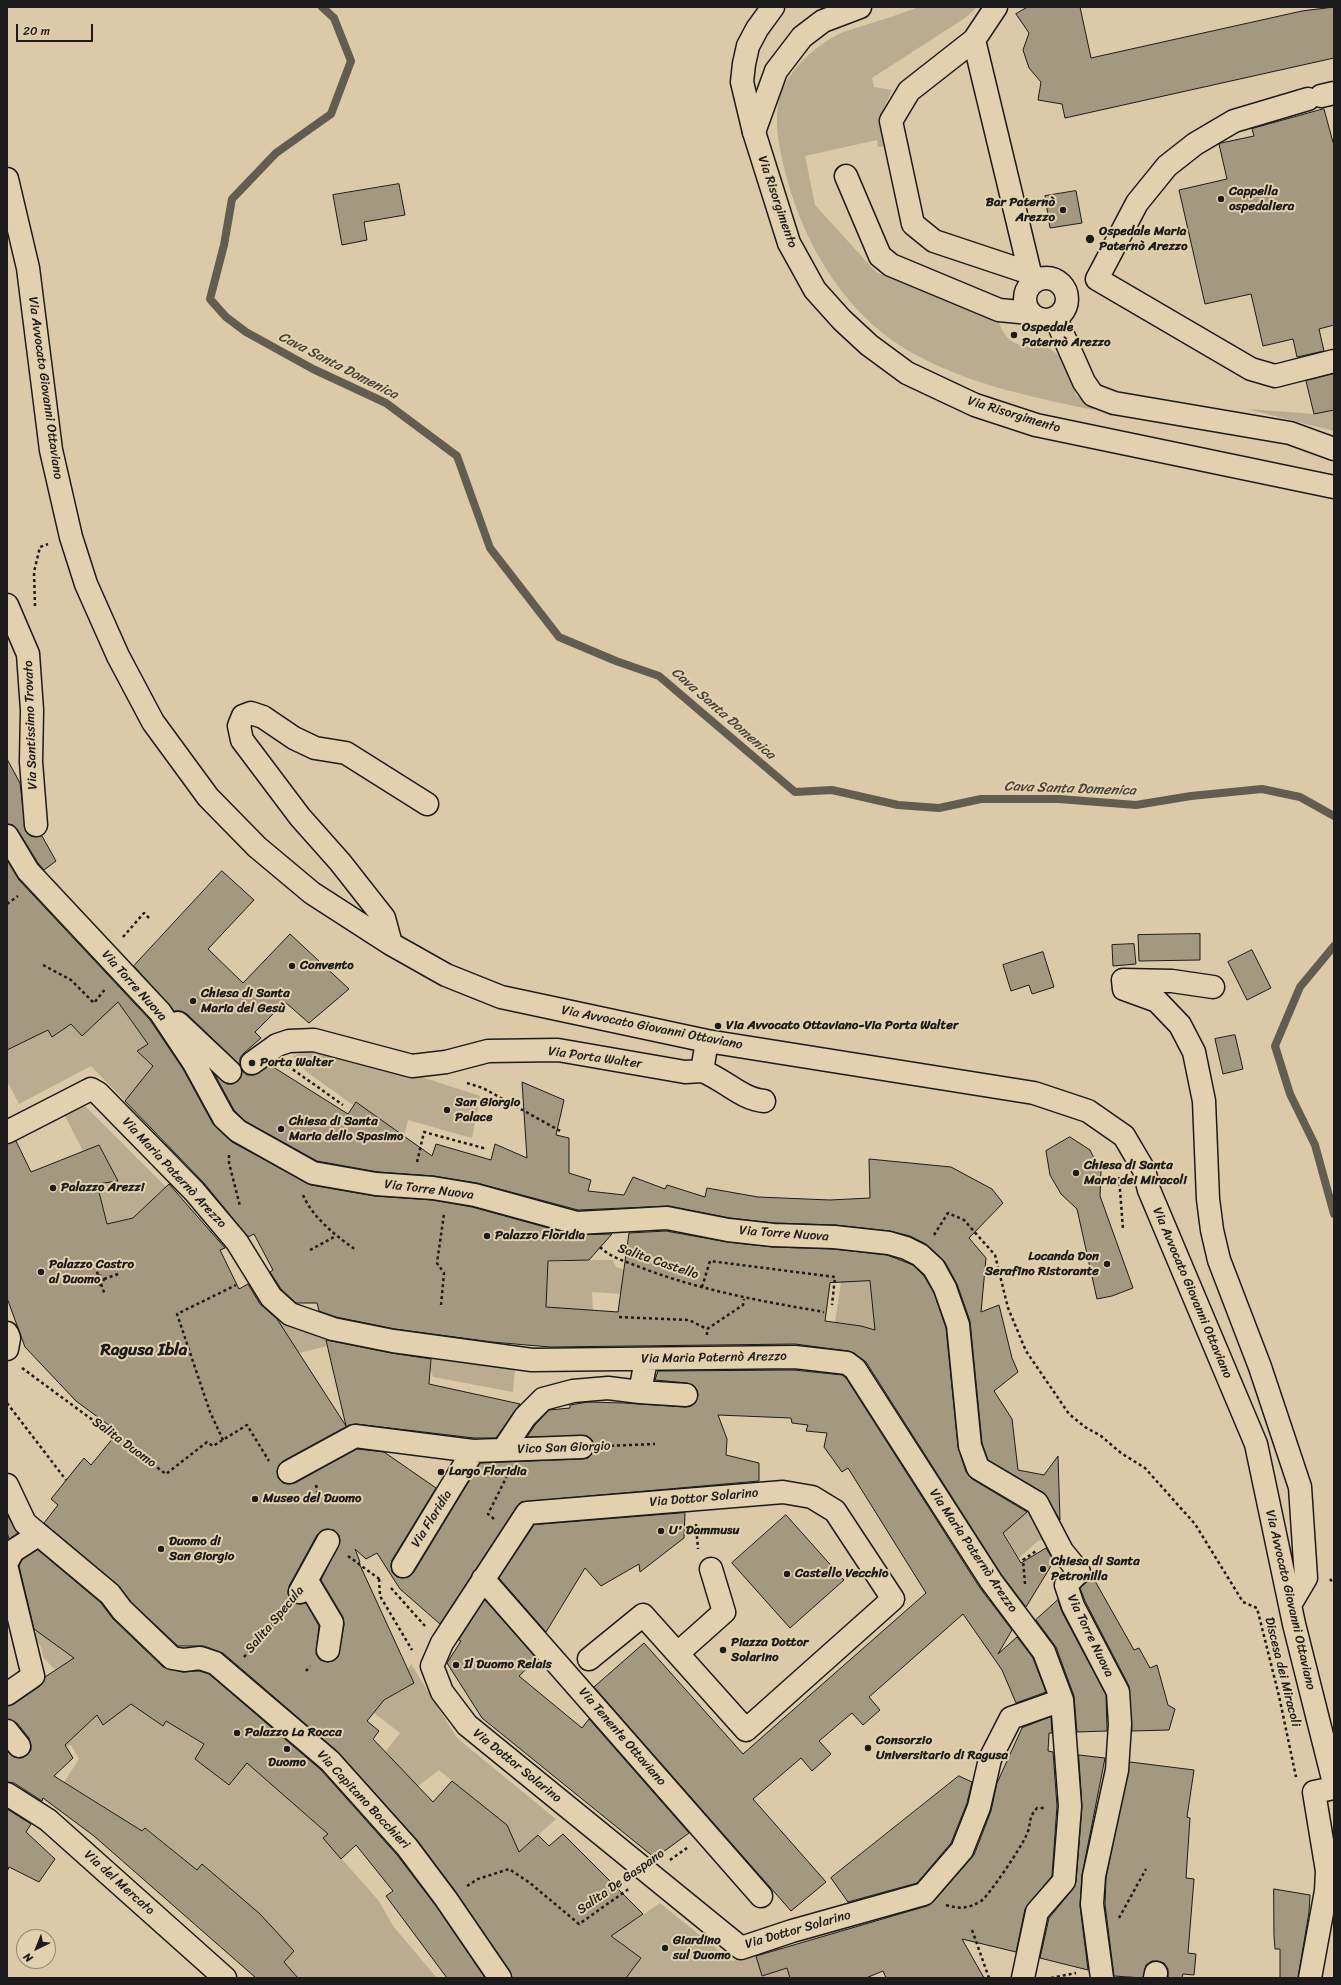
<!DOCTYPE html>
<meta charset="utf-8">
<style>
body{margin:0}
#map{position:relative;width:1341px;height:1985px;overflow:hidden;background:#dbc9a8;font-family:Sriracha,sans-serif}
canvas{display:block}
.frame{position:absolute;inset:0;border:8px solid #1c1c1c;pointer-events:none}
.north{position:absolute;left:16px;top:1929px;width:40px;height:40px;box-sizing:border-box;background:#e3d0ae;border:1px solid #938874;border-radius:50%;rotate:223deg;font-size:11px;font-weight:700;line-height:16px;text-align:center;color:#1c1c1c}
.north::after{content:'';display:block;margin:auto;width:14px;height:18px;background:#1c1c1c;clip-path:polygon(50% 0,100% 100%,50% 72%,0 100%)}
.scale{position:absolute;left:16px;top:24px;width:77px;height:18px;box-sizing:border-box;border:2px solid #1c1c1c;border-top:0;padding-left:5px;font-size:12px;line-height:14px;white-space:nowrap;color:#1c1c1c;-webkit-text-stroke:3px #e3d0ae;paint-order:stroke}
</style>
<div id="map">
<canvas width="1341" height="1985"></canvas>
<div class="frame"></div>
<div class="north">N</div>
<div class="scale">20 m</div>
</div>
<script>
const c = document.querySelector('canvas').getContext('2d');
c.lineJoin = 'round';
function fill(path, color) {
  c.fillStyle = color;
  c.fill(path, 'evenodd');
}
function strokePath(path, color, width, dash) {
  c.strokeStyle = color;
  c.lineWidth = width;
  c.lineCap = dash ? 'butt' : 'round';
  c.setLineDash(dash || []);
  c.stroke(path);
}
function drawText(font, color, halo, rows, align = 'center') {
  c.font = font + ' Sriracha,sans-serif';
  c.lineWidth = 4;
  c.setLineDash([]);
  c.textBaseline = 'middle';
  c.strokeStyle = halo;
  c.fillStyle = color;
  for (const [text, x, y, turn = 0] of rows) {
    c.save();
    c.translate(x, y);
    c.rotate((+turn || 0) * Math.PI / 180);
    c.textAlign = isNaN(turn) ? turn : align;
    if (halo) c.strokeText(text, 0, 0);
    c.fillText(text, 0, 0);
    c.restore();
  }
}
const green = new Path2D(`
 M919,7H977L965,18L872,78L874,87L892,90L881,115L885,146L878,147L877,140L805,156L815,205L876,272L998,321C1007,341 1012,345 1034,347L1039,343C1066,356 1070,368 1076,396L1087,400L1094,410C1032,397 975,386 918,356C842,316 798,236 781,154C776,129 773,99 789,77C801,60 819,44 837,35C844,31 854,29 862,26C881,20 901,14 919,7Z
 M1247,409L1314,414L1334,410V431Z
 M106,994L121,1006L148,1044L137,1051L153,1066L125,1101L91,1066L19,1104L7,1081V1050L31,1038L39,1015L52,1036L71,1024L82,1036L102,1017Z
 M311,1049L366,1059L480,1096L472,1138L408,1120L404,1136L356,1102L353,1105L307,1072L293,1056Z
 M85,1106L166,1187L133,1218L107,1224L97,1184L118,1181L99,1145L83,1151L65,1116Z
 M589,1260H613L616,1267L629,1271L621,1294L592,1292L593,1311L545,1319L536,1263Z
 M870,1281L871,1292L882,1293L893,1336L861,1326L835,1322L841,1282Z
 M265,1310L324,1332L327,1346L299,1353Z
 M431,1359L515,1368L513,1392L433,1377L430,1367Z
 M1032,1507L1050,1538L1038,1541L1019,1558L1003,1531Z
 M45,1628L83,1664L68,1677L53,1668L43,1657L41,1647L32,1634Z
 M411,1664L457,1738L556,1819L515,1856C511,1845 512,1835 507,1825L476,1846L489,1811L439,1770L417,1787L385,1752L400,1733L374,1713L356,1694L388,1698L414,1683L408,1669Z
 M128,1702L163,1726L166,1721L204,1744L247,1763L328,1834L323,1838L379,1901L393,1926L437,1978H298L284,1962L230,1890L202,1864L197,1870L146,1828L139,1834L112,1812L64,1782L79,1759L71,1745L66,1747L51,1723L62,1713L80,1731L97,1715Z
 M660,1903L732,1961L756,1955L762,1976L781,1970L774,1949L781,1948L790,1978H626L641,1958L613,1937L600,1922L622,1906L634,1921Z`);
const stream = new Path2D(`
 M322,7L334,18L351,61L331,114L276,153L232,199L224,245L210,299L226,317L246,332L313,369L386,403L457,456L490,548L559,637L616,661L659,676L795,792L832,790L898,805L939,808L981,799H1059L1136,805L1191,796L1262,789L1300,797L1334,816
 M1334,946L1300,987L1275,1046L1290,1094L1315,1145L1334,1214`);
const building = new Path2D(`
 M1028,7H1080L1091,58L1302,11L1334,7V58L1065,118L1062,104L1038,100L1041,82L1029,68L1023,50L1029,33L1016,14Z
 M1324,109L1334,146V325L1319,329L1324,351L1297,357L1293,339L1263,346L1251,294L1205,304L1179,190L1227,179L1219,144L1221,143L1254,136L1252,129Z
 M399,184L405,215L364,222L367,240L342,245L333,195Z
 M1076,191L1082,223L1050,228L1045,196Z
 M1334,374V410L1314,414L1306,381Z
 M7,759L20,783L26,832L31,836H42L56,861L44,870L38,863L17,829L13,825L7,824Z
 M7,860L19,880L150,1020L183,1069L213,1124L232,1142L311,1185L374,1196L432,1200L472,1207L574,1235L612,1234L589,1260L548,1261L546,1307L618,1312L629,1233L666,1231L727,1242L773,1247L833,1249L887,1255L913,1265L924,1276L934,1293L946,1328L958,1447L966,1472L972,1479L1027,1512L1003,1533L1021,1563L1046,1548L1054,1561L1026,1607L1001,1574L866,1362L854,1353L848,1351L795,1344L550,1347L492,1342L395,1329L336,1317L319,1311L317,1303H296L281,1289L270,1272L273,1270L254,1234L248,1237L204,1183L125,1101L153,1066L137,1051L148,1044L118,1002L82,1036L71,1024L52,1037L48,1030L7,1050ZM870,1281L875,1330L861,1326L825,1321L830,1283Z
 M222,871L254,900L208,949L243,983L290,934L349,989L309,1023L285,1002L255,1032L261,1038L244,1053L240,1058V1065L187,1014L181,1011H174L134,966Z
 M1200,934V960L1139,961L1138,935Z
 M1134,944L1136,964L1113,966L1112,945Z
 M1252,950L1271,988L1247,1000L1228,962Z
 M1043,952L1054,987L1032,994L1029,985L1011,991L1003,965Z
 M1235,1035L1243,1069L1223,1074L1215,1039Z
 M270,1065L348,1114L356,1102L432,1156L436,1144L491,1160L495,1144L527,1158L522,1082L564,1100L556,1135L569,1138V1173L591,1180L588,1191L624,1195L633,1177L665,1189L667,1185L705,1197L707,1188L758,1197L830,1200L870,1198L869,1159L951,1167L992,1189L1003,1203L969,1238L986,1258L981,1312L999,1305L1012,1358L1018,1372L994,1391L1012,1419L1018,1470L1044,1475L1058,1456L1060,1520L1044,1493L988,1460L982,1443L970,1321L957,1284L945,1262L926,1244L910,1236L890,1231L835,1225L774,1223L730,1218L669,1206L578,1210L477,1183L434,1176L378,1172L317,1161L245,1121L234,1110L215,1075L227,1084H233L239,1080L242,1071L247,1075H254Z
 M1070,1137L1090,1150L1101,1172L1100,1196L1133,1288L1112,1296L1097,1299L1077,1209L1061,1194L1050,1175L1046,1151Z
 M16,1141L31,1172L99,1145L118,1181L97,1184L107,1224L133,1218L169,1184L225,1248L220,1250L239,1289L248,1284L260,1304L277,1319L346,1426L326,1340L391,1353L431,1359L429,1384L520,1404L496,1438H474L356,1424L349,1425L283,1461L279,1465L277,1471L278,1478L283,1483L289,1484L295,1483L357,1449L384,1452L436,1488L392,1560L391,1565L392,1572L397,1577L402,1578L409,1577L414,1572L480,1463L582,1459L588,1458L593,1453L594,1446L592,1440L587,1436L527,1437L535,1425L549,1410L570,1408V1405L588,1402L624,1403L685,1407L691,1406L696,1402L698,1395L697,1390L693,1385L687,1383L655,1380L658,1371L794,1370L842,1375L846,1378L980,1588L1012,1630L998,1654L1017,1637L1033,1658L1046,1692L1016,1703L1002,1670L963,1614L869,1697L880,1710L863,1725L852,1713L819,1741L831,1754L812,1771L801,1758L753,1799L826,1882L791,1911L594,1687L644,1643L743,1754L926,1593L848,1468L842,1472L824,1447L827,1433L806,1431L808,1425L792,1423L791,1418L718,1415L727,1439L726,1455L759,1463V1481L521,1502L517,1506L440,1624L400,1589L377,1553L366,1559L355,1549L360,1562L359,1563L414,1683L384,1700L367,1721L379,1731L373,1739L433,1802L452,1781L507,1825L519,1852L538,1835L549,1846L563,1834L643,1914L611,1936L641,1958L626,1978H512L510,1971L456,1892L417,1840L338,1752L223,1653L204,1646H178L131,1602L118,1585L44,1523L58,1505L51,1499L84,1458L91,1465L118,1432L76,1401L25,1347L7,1298V1144ZM327,1529L334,1530L339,1535L340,1541L321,1580L343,1617L344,1625L338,1657L333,1661L327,1662L320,1660L316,1654L319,1626L306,1603L300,1604L294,1603L289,1598L288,1592L289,1586L317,1535L321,1531Z
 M685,1513L684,1538L640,1572L639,1564L601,1586L585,1568L546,1632L499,1578L534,1525Z
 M786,1515L844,1580L790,1628L732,1563Z
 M8,1516L18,1533L9,1539L7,1532Z
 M38,1550L101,1603L113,1619L163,1667L182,1672L199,1671L209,1674L321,1770L397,1855L436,1906L485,1978H447L386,1896L393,1891L356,1845L341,1859L323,1838L328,1834L247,1763L229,1785L195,1759L204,1744L166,1721L163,1726L131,1704L103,1725L97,1715L65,1745L73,1758L54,1776L142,1831L145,1828L197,1870L202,1864L260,1914L294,1951L284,1962L298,1978H256L94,1836L43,1798L42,1801L14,1783L7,1782V1751L14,1757L21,1758L27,1755L31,1750V1745L29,1738L17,1723L7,1719V1706L14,1704L40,1686L45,1677L74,1658L34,1629L19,1566L22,1560Z
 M1091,1574L1134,1650L1139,1648L1150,1668L1157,1665L1168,1705L1175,1709L1169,1730L1132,1731L1129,1686L1085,1601L1080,1588L1088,1581Z
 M485,1600L537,1659L519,1676L582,1728L589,1719L689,1833L655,1858L482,1718L447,1663L461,1641L459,1640Z
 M1058,1600L1062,1612L1106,1695L1107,1731L1077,1732L1074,1696L1056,1647L1036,1620Z
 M1051,1717L1052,1733H1049L1048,1751L1053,1752L1057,1806L1052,1876L1025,1909L1016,1952L962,1939L984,1978H886L883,1971L866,1978H790L787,1968L762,1976L756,1956L927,1906L933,1902L974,1855L991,1811L997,1783L1022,1728Z
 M1079,1755L1105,1758L1082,1875L1080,1906L1088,1970L1040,1958L1049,1918L1073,1889L1076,1882L1082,1807Z
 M1130,1762L1194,1770L1187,1817L1190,1818L1186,1878L1194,1879L1188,1953L1196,1954L1194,1975L1183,1974L1182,1978H1168V1969L1164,1963L1158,1961H1152L1146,1965L1143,1978L1114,1976L1105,1904L1106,1878Z
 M959,1776L972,1782L967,1803L951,1843L917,1883L848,1902L831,1878Z
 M7,1809L31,1824L26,1832L55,1859L39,1882L9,1867L7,1872Z
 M1274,1889L1310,1895L1309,1912L1298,1978H1280V1949H1275L1274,1936Z`);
const path = new Path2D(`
 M35,606L34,572L40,547L48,544
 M7,904L18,896
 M123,937L144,913L149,918
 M43,965L71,980L94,1003L106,988
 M288,1066L343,1105
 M467,1083L483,1088L562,1132
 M229,1155V1163L240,1206
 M417,1162L424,1132L487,1149
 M1119,1177L1123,1229
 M303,1195C313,1218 336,1236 356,1250
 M934,1235L948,1213L964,1220L995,1255L1008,1308L1026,1351L1069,1414L1085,1427L1101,1436L1121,1453L1145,1468L1195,1524L1243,1602L1257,1608L1279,1696L1296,1777
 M600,1247C610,1257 624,1261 637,1266C698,1290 760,1301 824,1312
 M310,1250L336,1236
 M95,1266L98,1275
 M94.5 1280a4.5 4.5 0 1 1 9 0a4.5 4.5 0 1 1-9 0Z
 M104,1279L121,1273
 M101,1284L105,1295
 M702,1287L710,1261L835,1277L832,1305
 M441,1305L444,1273L437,1263L444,1214
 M619,1317L689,1320L707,1329
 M707,1335V1329L743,1305L744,1299
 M22,1368L166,1474L207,1442L213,1446L247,1425L269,1461
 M7,1403L66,1480
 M223,1440L210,1412L177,1314L236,1285
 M605,1446L655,1444
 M316,1485L319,1503
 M494,1519L488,1514L508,1474
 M696,1524L698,1549
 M348,1556L382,1581
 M379,1579L380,1596L412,1650
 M1330,1579L1334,1584
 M1025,1584L1023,1560L1036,1551
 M391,1588L425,1626
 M244,1657L284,1611
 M306,1671L310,1666
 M670,1860L687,1848
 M467,1886L478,1879L509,1869L530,1883L579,1924L630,1888
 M946,1905C959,1909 968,1909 981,1901C988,1897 1022,1846 1026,1836C1032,1824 1027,1819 1037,1808H1046
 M1119,1918L1146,1869
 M972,1930L989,1978
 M1051,1978L1076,1973`);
const minor = new Path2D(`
 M996,7L974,40L1030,273L1036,280
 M974,40L909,91L891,121L913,224L934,241L1030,273
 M1321,96L1334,93
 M1308,99L1234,121L1195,144L1167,166L1137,203L1097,279L1251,369L1275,376L1334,361
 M754,132L776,71L802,37L823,21L860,7
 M846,176L880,256L891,265L999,310L1030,313
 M7,179L28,268L51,450L71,537L86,584L118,656L153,722L208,797L257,847L312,893L391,944L446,975L501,997L707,1041L1034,1093L1088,1111L1124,1136L1144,1170L1149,1190L1256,1444L1294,1624L1334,1783
 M1025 299a21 21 0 1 1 42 0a21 21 0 1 1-42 0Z
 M1056,319L1084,382L1093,395L1114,403L1290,433L1334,449
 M7,605L28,654L32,710L31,762L36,825
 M7,836L28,871L160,1012L194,1063L224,1118L238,1131L313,1173L376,1184L433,1188L475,1195L577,1223L667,1218L728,1230L773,1235L834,1237L889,1243L906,1248L920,1255L934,1268L945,1288L958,1325L970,1446L978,1468L1037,1503L1062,1551L1079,1572L1066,1585L1073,1606L1118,1692L1120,1724L1117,1770L1094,1876L1092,1904L1102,1978
 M391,944L384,918L340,862L300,817L242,740L239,726L243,716L251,713L263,717L294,738L315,748L346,753L427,804
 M1213,987L1172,981L1123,980L1124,989L1157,1001L1180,1025L1194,1052L1204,1101L1208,1199L1212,1230L1219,1260L1260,1367L1300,1487L1306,1578L1290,1605
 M178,1023L230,1072
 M252,1063L277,1045L289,1041L314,1040L412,1066L446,1062L488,1051L558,1050L685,1072L702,1071L707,1041
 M702,1071C724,1079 741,1099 764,1101
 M7,1132L85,1092L91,1089L98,1093L194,1191L237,1242L271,1297L290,1314L333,1329L393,1341L532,1360L795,1357L847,1363L855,1369L991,1581L1044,1652L1062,1700L1070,1806L1064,1881L1037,1912L1023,1978
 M7,1333L9,1338L7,1349
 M640,1392L686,1395
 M503,1450L525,1417L543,1399L573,1391L608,1388L640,1392L646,1360
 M289,1472L355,1436L473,1451L582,1447
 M7,1485L25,1523L110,1594L122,1610L172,1658L184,1660L200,1658L215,1663L330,1761L407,1847L446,1899L500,1978
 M7,1562L13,1551L38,1535
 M403,1566L473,1451
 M7,1569L33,1676L7,1694
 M483,1579L761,1896
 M307,1581L332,1623L328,1650
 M300,1592L328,1541
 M678,1653L724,1612L711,1569
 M589,1659L643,1615L746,1730L893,1599L835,1511L812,1497L783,1492L527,1513L442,1643L432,1666L442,1692L467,1725L741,1948L792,1931L924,1894L962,1850L979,1807L990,1759L1011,1718L1062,1700
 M7,1731L19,1746
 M7,1794L48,1820L225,1978
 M1155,1978L1156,1973
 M1310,1978L1326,1891L1327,1871L1314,1792L1334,1788`);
const major = new Path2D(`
 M773,7L757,29L748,46L744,64L742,82L754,132L789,243L815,290L842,320L869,345L907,373L975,405L1036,425L1334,487`);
const markers = [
 [1221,199,4,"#1c1c1c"],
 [1063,210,4,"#1c1c1c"],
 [1090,239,5,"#1c1c1c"],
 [1014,335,4,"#1c1c1c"],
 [292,966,4,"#1c1c1c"],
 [193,1001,4,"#1c1c1c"],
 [718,1026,4,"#1c1c1c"],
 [252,1063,4,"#1c1c1c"],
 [447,1110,4,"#1c1c1c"],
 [281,1129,4,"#1c1c1c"],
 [1076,1173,4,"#1c1c1c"],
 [53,1188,4,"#1c1c1c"],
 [487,1236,4,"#1c1c1c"],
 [1107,1264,4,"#1c1c1c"],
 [41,1272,4,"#1c1c1c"],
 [441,1472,4,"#1c1c1c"],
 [255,1499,4,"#1c1c1c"],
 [661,1531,4,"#1c1c1c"],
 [161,1549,4,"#1c1c1c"],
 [1043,1569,4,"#1c1c1c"],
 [787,1574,4,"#1c1c1c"],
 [723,1650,4,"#1c1c1c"],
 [456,1665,4,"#1c1c1c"],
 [237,1733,4,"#1c1c1c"],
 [868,1748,4,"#1c1c1c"],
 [287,1749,4,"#1c1c1c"],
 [665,1948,4,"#1c1c1c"]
];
const poiNames = [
 ["Cappella",1229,192],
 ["ospedaliera",1229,207],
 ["Bar Paternò",1055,203,"right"],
 ["Arezzo",1055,218,"right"],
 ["Ospedale Maria",1099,232],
 ["Paternò Arezzo",1099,247],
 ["Ospedale",1022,328],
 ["Paternò Arezzo",1022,343],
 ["Convento",300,966],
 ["Chiesa di Santa",201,994],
 ["Maria del Gesù",201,1009],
 ["Via Avvocato Ottaviano-Via Porta Walter",726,1026],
 ["Porta Walter",260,1063],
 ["San Giorgio",455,1103],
 ["Palace",455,1118],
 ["Chiesa di Santa",289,1122],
 ["Maria dello Spasimo",289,1137],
 ["Chiesa di Santa",1084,1166],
 ["Maria dei Miracoli",1084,1181],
 ["Palazzo Arezzi",61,1188],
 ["Palazzo Floridia",495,1236],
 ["Locanda Don",1099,1257,"right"],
 ["Serafino Ristorante",1099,1272,"right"],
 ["Palazzo Castro",49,1265],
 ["al Duomo",49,1280],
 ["Largo Floridia",449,1472],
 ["Museo del Duomo",263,1499],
 ["U' Dammusu",669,1531],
 ["Duomo di",169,1542],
 ["San Giorgio",169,1557],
 ["Chiesa di Santa",1051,1562],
 ["Petronilla",1051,1577],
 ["Castello Vecchio",795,1574],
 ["Piazza Dottor",731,1643],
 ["Solarino",731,1658],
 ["Il Duomo Relais",464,1665],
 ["Palazzo La Rocca",245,1733],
 ["Consorzio",876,1741],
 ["Universitario di Ragusa",876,1756],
 ["Duomo",287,1763,"center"],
 ["Giardino",673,1941],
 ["sul Duomo",673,1956]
];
const streetNames = [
 ["Via Risorgimento",777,202,71],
 ["Via Avvocato Giovanni Ottaviano",45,388,82],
 ["Via Risorgimento",1014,415,17],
 ["Via Santissimo Trovato",31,725,-92],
 ["Via Torre Nuova",134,986,48],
 ["Via Avvocato Giovanni Ottaviano",652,1028,11],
 ["Via Porta Walter",595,1058,8],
 ["Via Maria Paternò Arezzo",174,1173,47],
 ["Via Torre Nuova",429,1190,7],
 ["Via Torre Nuova",784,1234,4],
 ["Salita Castello",658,1262,19],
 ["Via Avvocato Giovanni Ottaviano",1192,1293,67],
 ["Via Maria Paternò Arezzo",714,1358,-1],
 ["Salita Duomo",124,1443,36],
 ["Vico San Giorgio",564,1448,-2],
 ["Via Dottor Solarino",704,1498,-5],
 ["Via Floridia",432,1519,-58],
 ["Via Maria Paternò Arezzo",973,1551,56],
 ["Via Avvocato Giovanni Ottaviano",1290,1600,77],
 ["Salita Specula",275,1620,-50],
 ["Via Torre Nuova",1090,1636,64],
 ["Discesa dei Miracoli",1282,1672,76],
 ["Via Tenente Ottaviano",622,1737,49],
 ["Via Dottor Solarino",517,1766,39],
 ["Via Capitano Bocchieri",363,1800,47],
 ["Salita De Gaspano",621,1882,-35],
 ["Via del Mercato",119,1883,42],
 ["Via Dottor Solarino",798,1930,-16]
];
const waterNames = [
 ["Cava Santa Domenica",338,366,27],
 ["Cava Santa Domenica",723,714,41],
 ["Cava Santa Domenica",1070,789,2]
];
const districtNames = [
 ["Ragusa Ibla",144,1351]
];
fill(green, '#bbac91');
strokePath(stream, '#635c50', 8);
fill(building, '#a59881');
strokePath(building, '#1c1c1c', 1);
strokePath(minor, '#1c1c1c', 25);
strokePath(major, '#1c1c1c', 25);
strokePath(path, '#1c1c1c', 2.5, [3, 3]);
strokePath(minor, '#e3d0ae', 22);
strokePath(major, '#e3d0ae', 22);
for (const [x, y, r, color] of markers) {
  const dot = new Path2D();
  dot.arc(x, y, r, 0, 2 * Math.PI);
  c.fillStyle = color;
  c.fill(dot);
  strokePath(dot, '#e3d0ae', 1.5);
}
drawText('bold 13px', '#1c1c1c', '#e3d0ae', poiNames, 'left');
drawText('13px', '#1c1c1c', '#e3d0ae', streetNames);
drawText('italic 14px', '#45413a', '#e3d0ae', waterNames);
drawText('bold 17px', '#1c1c1c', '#e3d0ae', districtNames);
</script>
